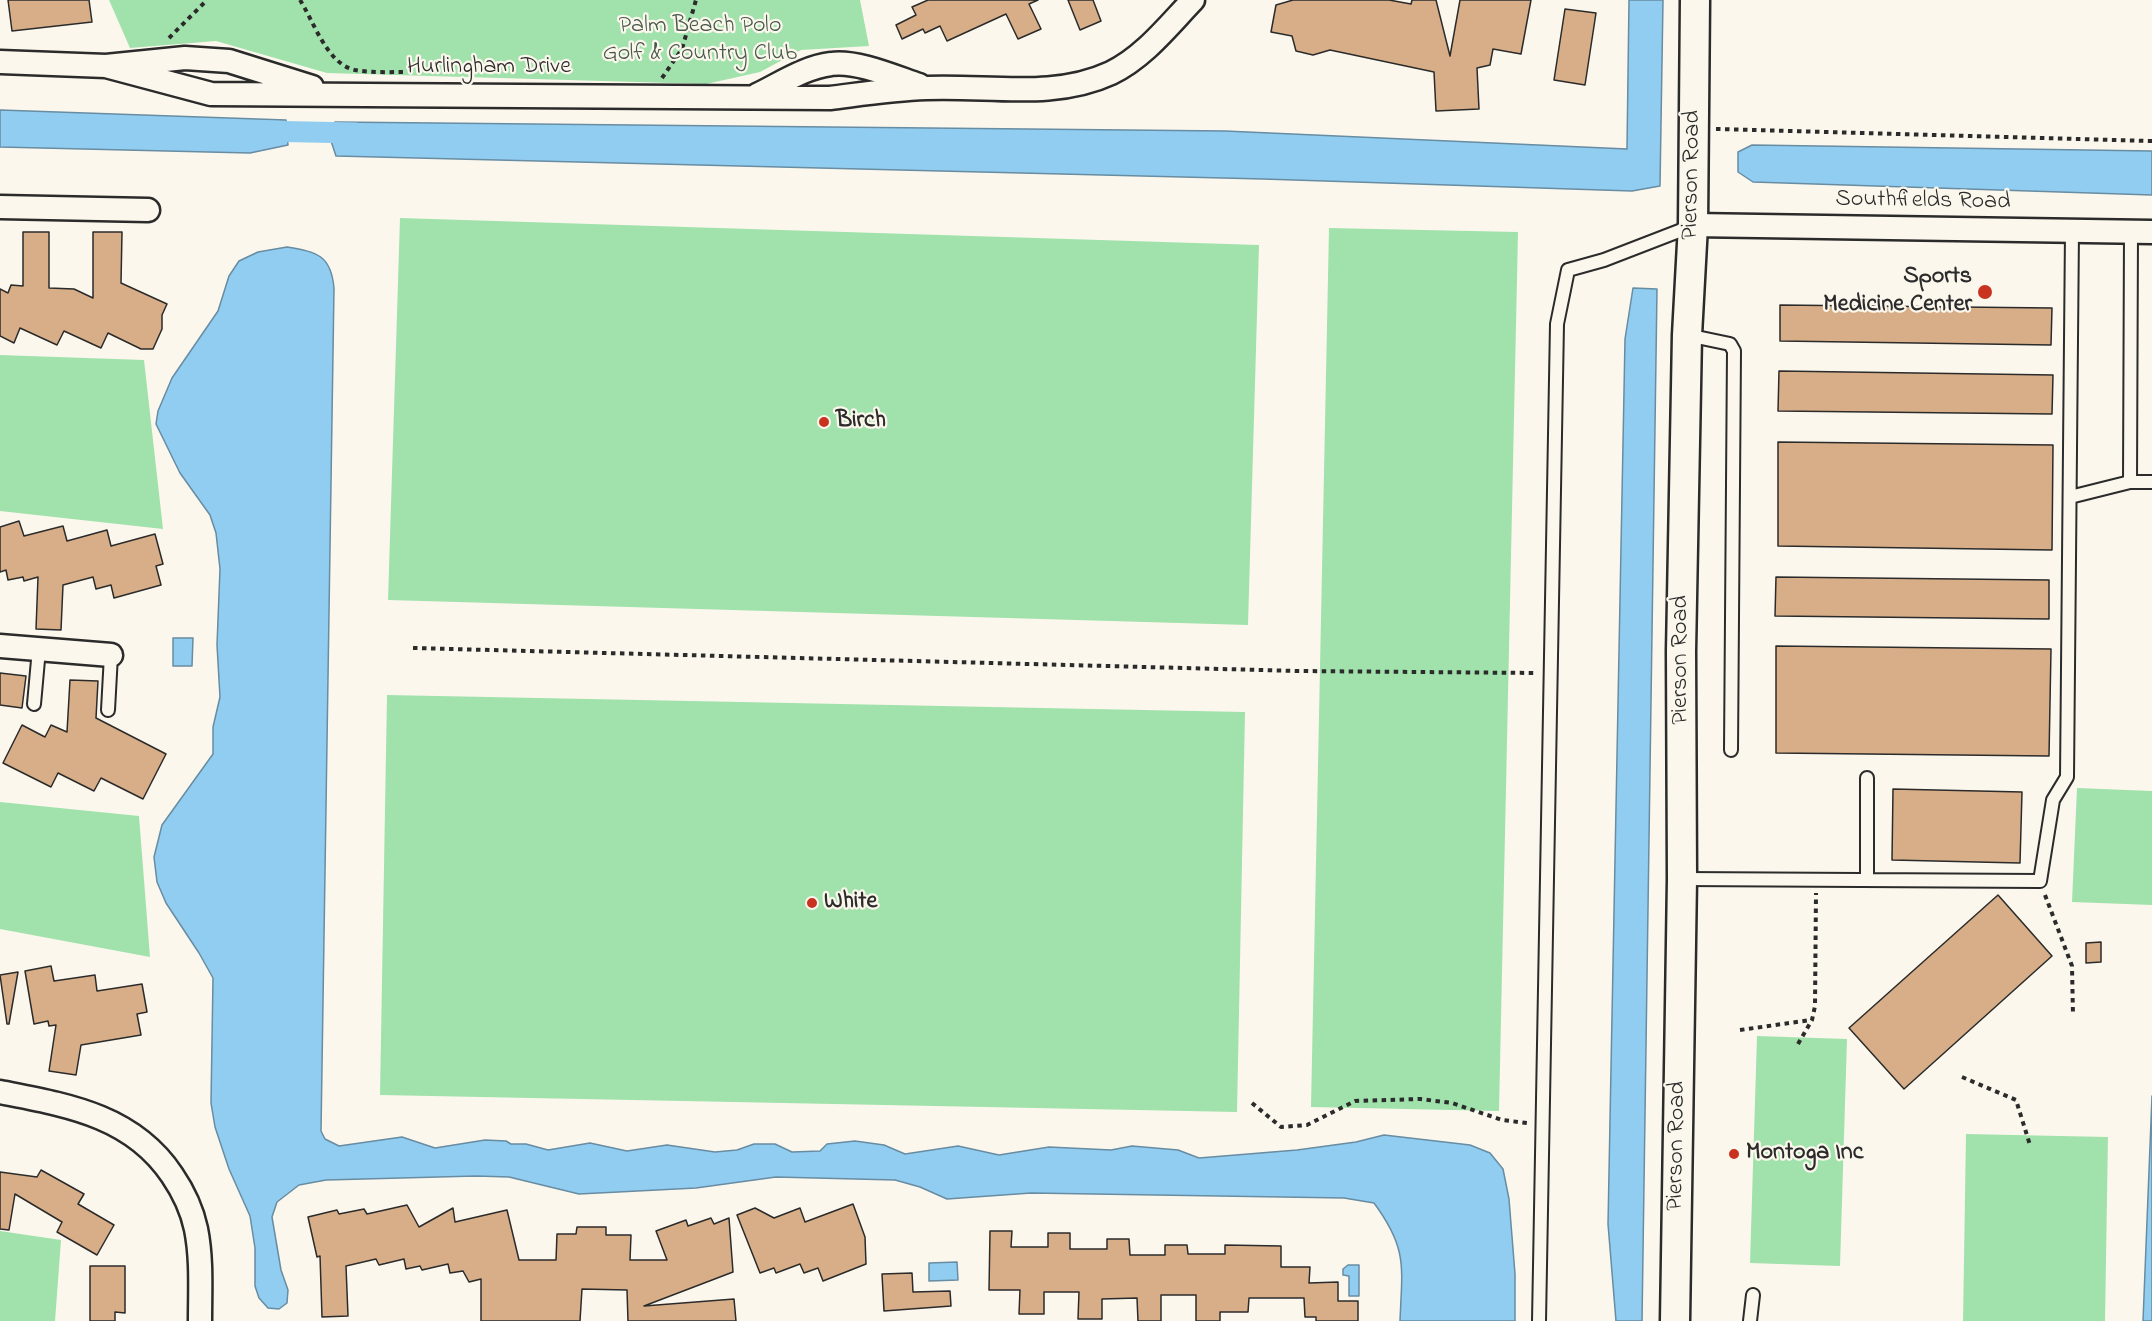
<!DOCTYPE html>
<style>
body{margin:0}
canvas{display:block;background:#fbf7ec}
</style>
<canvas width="2152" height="1321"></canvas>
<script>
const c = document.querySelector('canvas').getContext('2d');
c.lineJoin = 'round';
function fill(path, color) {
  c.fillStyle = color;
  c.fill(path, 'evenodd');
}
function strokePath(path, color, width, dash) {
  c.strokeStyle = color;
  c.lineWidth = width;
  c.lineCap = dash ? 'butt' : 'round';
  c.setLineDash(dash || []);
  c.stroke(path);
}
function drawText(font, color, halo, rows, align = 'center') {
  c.font = font + ' "Indie Flower",sans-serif';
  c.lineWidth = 4.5;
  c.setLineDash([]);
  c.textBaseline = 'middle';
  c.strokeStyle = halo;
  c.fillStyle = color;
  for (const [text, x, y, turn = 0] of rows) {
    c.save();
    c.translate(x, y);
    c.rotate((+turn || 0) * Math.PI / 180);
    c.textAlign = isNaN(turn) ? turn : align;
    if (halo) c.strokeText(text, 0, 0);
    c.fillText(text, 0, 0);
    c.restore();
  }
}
const green = new Path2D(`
 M109,0H860L869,46L801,50L760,72L706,84L327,73L216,41L130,48Z
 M400,218L1259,245L1248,625L388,600Z
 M1329,228L1518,232L1499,1111L1311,1107Z
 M0,355L144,360L163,529L0,511Z
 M387,695L1245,712L1237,1112L380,1095Z
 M2077,788L2152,791V905L2072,902Z
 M0,802L139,816L150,957L0,929Z
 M1757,1036L1847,1039L1840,1266L1750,1263Z
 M1966,1134L2108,1137L2105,1321H1963Z
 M0,1231L61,1240L55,1321H0Z`);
const water = new Path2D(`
 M1629,0H1663L1660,186L1632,191L1263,179L336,156L328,132L335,122L1225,131L1627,149Z
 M0,110L286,120L288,145L250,153L0,147Z
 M1752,145L2152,151V195L1753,182L1738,172V152Z
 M287,247C317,252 331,255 334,288L321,1131L325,1139L339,1146L402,1137L435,1148L485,1140L506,1141L511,1144H526L548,1150L590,1143L627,1151L667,1145L715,1152L737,1150L754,1144H775L792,1152L820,1151L827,1144L855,1141L884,1145L905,1154L958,1146L999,1155L1049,1147L1111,1150L1132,1146L1178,1150L1199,1158L1297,1150L1356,1142L1384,1135L1470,1145L1490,1153L1503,1169L1509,1199L1515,1274V1321H1400C1402,1267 1408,1249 1374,1203L1344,1198L1031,1193L947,1199L920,1187L895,1180L776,1177L696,1188L579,1194L509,1177L476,1176L326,1180L299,1185L277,1202L272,1217L281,1270L288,1290L287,1303L279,1309L268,1308L259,1298L255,1286V1248L250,1216L229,1169L215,1127L211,1103L213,978L199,953L166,903L157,882L154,857L162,825L213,754V727L220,697L217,645L220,569L216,533L210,515L180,473L156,424L158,411L172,378L218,311L229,276L239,261L258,252Z
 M1633,288L1657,289L1642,1321H1616L1608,1224L1625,339Z
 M173,638H193L192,666H173Z
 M2152,1096V1321H2143Z
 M957,1262L958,1280L929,1281V1263Z
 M1348,1265H1359V1296H1349V1276L1343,1275V1269Z`);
const canal = new Path2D(`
 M259,131L356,133`);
const building = new Path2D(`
 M8,0H89L92,22L12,31Z
 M928,0H1038L1029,4L1041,29L1018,39L1006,14L947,41L940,26L925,33L923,29L902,39L896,25L916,15L912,7Z
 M1068,0H1093L1101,21L1080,30Z
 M1293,0H1389L1411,4L1412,0H1436L1450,56L1460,0H1531L1521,54L1493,49L1490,65L1477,68L1479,109L1436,111L1434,72L1330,50L1313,55L1296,51L1292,36L1271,32L1276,5Z
 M1565,9L1596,13L1585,85L1554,80Z
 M23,232H49V288L74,289L93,298V232H122L121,283L167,304L162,315V329L153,349H141L108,333L101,348L64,331L57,345L20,328L14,343L0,336V289L8,293L11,285L23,286Z
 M1780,305L2052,308L2051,345L1780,341Z
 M1779,371L2053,375L2052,414L1778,411Z
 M1778,442L2053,445L2052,550L1778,546Z
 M19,521L24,536L63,526L67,541L107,530L111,546L155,534L163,564L156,566L161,585L114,598L111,585L96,589L93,577L63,585L61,630L36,629L38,577L24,581L23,577L8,580L6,570L0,572V527Z
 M1776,577L2049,580V619L1775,616Z
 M1776,646L2051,649L2049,756L1776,753Z
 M0,673L26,676L22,708L0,705Z
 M70,680L98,681L96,718L166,754L143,799L101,778L94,791L58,773L51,787L3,763L22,725L45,737L51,725L67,732Z
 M1893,789L2022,792L2020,863L1892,860Z
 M1998,895L2052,956L1904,1089L1849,1028Z
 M2101,942V962L2086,963V943Z
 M51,966L54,981L95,975L97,991L142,984L147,1012L137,1014L141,1035L81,1045L76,1075L49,1071L56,1025L49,1026L48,1021L34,1024L25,971Z
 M18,972L9,1024H7L0,975Z
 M41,1170L84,1194L78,1204L114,1225L97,1255L57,1232L62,1222L15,1194L9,1230L0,1229V1172L37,1177Z
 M853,1204L865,1237L866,1264L823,1281L818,1268L804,1273L800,1264L776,1273L774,1268L760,1273L737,1215L755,1208L774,1218L800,1208L805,1222Z
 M407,1205L419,1227L453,1208L455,1222L507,1210L519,1260H556L557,1234H576L577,1227H606V1235H631L630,1260H667L656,1231L686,1220L688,1226L711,1218L714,1224L729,1218L733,1272L644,1306L734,1299L736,1321H628L627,1290L582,1289L580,1321H481V1279L469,1282L463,1271L450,1273L448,1264L422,1270L420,1266L406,1269L404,1259L379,1265L376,1259L346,1266L348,1316L322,1317L320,1256L317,1257L308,1217L337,1210L339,1214L364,1209L367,1214Z
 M990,1231H1012L1011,1247H1048V1233H1070V1249H1107V1239H1129L1130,1255H1165V1245H1187L1188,1254H1225V1245L1281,1246V1267H1310L1309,1283L1338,1282V1301H1358V1321H1316V1317H1305L1304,1298H1249L1248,1312H1220V1321H1196V1295H1161V1321H1138L1137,1298L1102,1299V1319H1078L1079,1292H1044V1314H1019L1020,1290H989Z
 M90,1266H125V1313L115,1312V1321H90Z
 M912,1273L913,1292L950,1291L951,1306L884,1311L882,1274Z`);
const path = new Path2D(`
 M300,0C314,22 327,64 355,70C371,73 390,72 406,72
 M169,38L207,0
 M662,78L682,49L696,0
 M1716,129L2152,141
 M413,648L1299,671L1537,673
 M2045,895L2072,966L2073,1015
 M1740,1030L1811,1020
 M1798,1044L1812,1020L1815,1006L1816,893
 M1962,1077L2016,1100L2030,1145
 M1252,1103L1281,1127L1307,1125L1355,1101L1420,1099L1452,1103L1502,1120L1527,1123`);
const service = new Path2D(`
 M2131,232L2130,482H2152
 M1687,335L1730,344L1734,351L1731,750
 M2070,497L2130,482
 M34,704L39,649
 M108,710L111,655
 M1867,778V880
 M1682,879L2040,881L2053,800L2067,777L2072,231
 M1539,1321L1557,324L1568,270L1604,260L1692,226
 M1750,1321L1753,1295`);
const minor = new Path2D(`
 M0,62L106,66L185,58L229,61L312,87
 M106,66L211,94L830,98C862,94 894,89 926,88C988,85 1053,100 1111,73C1144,57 1168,26 1193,0
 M757,95C780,84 805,67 831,64C856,60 895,77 919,85
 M0,207L148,210
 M1693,225L2152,232
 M0,646L111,655
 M0,1092C66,1105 132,1115 172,1175C183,1191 192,1210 196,1229C202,1259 200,1290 200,1321`);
const tertiary = new Path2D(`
 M1675,1321L1682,879L1681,651L1687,335L1693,225L1695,0`);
const markers = [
 [1985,292,8,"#c8321e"],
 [824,422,6,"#c8321e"],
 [812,903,6,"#c8321e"],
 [1734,1154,6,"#c8321e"]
];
const parkNames = [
 ["Palm Beach Polo",700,27],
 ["Golf & Country Club",700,55]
];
const streetNames = [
 ["Hurlingham Drive",489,68],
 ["Pierson Road",1693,175,-89],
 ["Southfields Road",1923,202,1],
 ["Pierson Road",1682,660,-90],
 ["Pierson Road",1678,1146,-89]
];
const poiNames = [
 ["Sports",1972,278,"right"],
 ["Medicine Center",1972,306,"right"],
 ["Birch",836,422],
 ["White",824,903],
 ["Montoga Inc",1746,1154]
];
fill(green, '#a1e2ac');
fill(water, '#91cdf1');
strokePath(water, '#688ca2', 1.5);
strokePath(canal, '#91cdf1', 21);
fill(building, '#d7ae88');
strokePath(building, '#2b2b2b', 1.5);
strokePath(service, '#2b2b2b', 16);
strokePath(minor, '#2b2b2b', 27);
strokePath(tertiary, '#2b2b2b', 33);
strokePath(path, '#2b2b2b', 4, [4.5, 4.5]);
strokePath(service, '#fbf7ec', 12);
strokePath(minor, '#fbf7ec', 22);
strokePath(tertiary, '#fbf7ec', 28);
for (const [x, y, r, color] of markers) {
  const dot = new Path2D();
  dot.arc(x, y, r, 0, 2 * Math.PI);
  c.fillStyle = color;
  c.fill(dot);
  strokePath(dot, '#fbf7ec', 2);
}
drawText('24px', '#48594b', '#fbf7ec', parkNames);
drawText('24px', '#2b2b2b', '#fbf7ec', streetNames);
drawText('bold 24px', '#2b2b2b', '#fbf7ec', poiNames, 'left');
</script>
